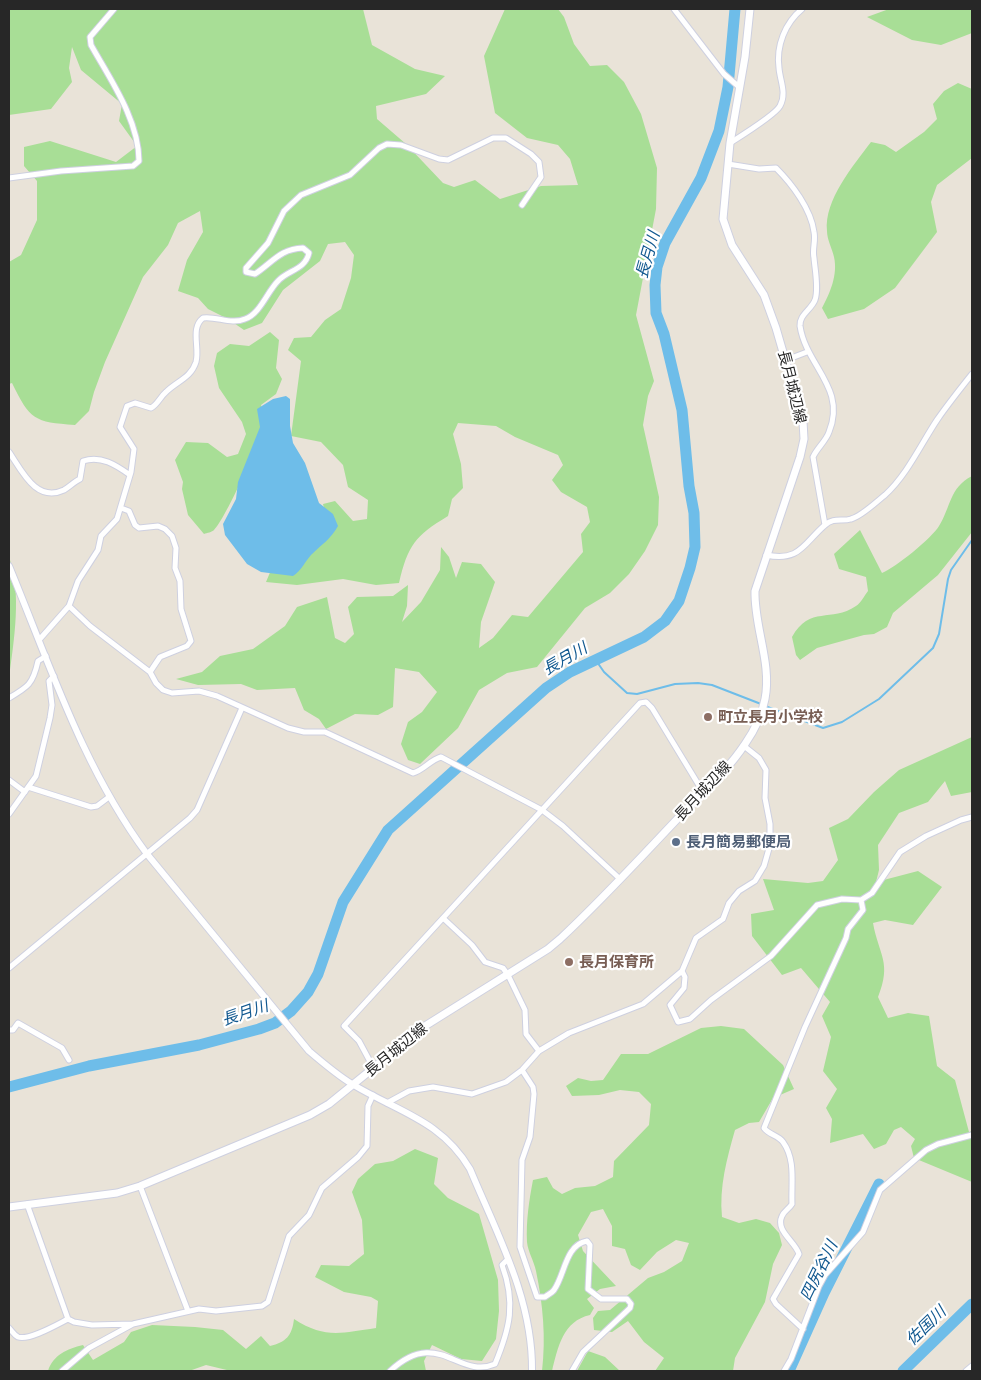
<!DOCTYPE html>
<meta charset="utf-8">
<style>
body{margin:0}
#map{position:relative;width:981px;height:1380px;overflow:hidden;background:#e9e3d8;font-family:"Asap Condensed",sans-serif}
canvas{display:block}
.frame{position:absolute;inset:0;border:10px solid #272727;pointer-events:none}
</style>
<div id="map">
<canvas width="981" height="1380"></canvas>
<div class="frame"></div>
</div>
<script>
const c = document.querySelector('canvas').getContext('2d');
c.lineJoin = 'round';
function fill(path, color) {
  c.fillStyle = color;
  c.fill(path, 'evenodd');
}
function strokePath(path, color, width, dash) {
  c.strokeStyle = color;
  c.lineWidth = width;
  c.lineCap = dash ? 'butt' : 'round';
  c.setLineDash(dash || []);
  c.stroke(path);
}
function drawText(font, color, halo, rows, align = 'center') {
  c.font = font + ' "Asap Condensed","Noto Sans JP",sans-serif';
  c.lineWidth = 4.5;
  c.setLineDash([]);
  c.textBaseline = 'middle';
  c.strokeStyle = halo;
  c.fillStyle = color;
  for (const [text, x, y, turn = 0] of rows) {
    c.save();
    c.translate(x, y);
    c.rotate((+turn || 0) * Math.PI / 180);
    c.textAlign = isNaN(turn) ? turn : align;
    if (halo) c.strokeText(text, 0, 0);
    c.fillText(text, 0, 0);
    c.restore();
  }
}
const green = new Path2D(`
 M9,9H363L372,45L415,69L445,76L426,94L376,106L377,119L406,144L443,183L454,187L475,180L500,199L541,186L578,185L570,159L558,145L527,138L495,113L484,56L505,9H558L564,17L574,44L590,66L607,65L624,82L641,114L657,168L656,209L636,315L654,381L648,396L643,425L659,497L658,525L645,551L629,574L610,593L585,608L537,667L507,673L479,690L458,728L420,764L408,760L401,744L408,722L422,712L437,692L419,672L395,668L393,707L378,715L355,714L326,729L319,719L304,710L295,688L257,690L241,684L198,685L176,679L202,672L220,656L253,649L285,626L297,607L327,597L335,638L345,643L354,634L348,607L357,597L393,596L408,585L407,606L402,622L421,602L440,570L441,547L449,557L456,578L462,562L481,564L495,582L481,622L479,648L493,638L512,615L528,617L583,552L581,534L590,522L587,507L561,492L552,480L563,465L558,455L515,437L496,426L458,423L453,434L461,464L463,488L452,499L448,516C415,536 408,545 399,583L376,585L343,579L297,585L266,582L274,563L328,526L323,504L335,501L353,521L367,519L368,500L348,487L343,465L321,442L291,436L301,361L288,350L294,338L311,337L325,320L341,309L351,278L354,255L345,242L328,244L320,261L283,290L262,323L244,330L228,319L208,309L198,298L178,291L187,260L203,232L200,211L178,223L168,245L143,277L105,362L94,392L89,411L75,425C34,422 30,420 12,383L9,384V262L21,255L37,220V181L24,166V147L50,141L116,162L137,146L119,121L122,104L81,70L72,47L69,68L72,82L51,109L9,115Z
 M889,9H972V33L941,45L912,40L867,17Z
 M958,83L972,89V158L937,185L931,202L937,232L895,288L864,309L828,319L822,308C830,293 838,275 834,257C832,248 827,240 827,231C824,200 853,166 871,142L885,145L896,152L924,132L937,119L933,104L944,91Z
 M270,332L279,340L276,368L282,379L276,394L261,405C262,408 265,413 265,416C267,429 225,520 214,530C212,532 207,533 204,534L188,515L182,489L183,482L175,460L186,442L208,443L227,457L238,454L246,434L242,422L219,388L214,366L217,353L230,344L249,346Z
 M972,476V532L938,575L893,613L887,627L874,634L864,635L817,648L800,660L796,655L792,637C810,605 831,623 856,606C861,603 864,596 868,591L866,577L839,569L834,554L860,530L882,573C895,568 932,538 939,526C951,507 949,488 972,476Z
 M9,557C22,593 14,640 9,678Z
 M972,737V792L951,796L945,781L928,802L899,813L878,845L879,870L876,882L918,871L942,887L913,925L885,920L873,923C879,956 892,962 878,997L888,1018L908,1013L929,1016L937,1066L955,1080L969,1132L972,1131V1182L914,1158L911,1146L915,1139L901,1127L894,1130L886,1144L874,1149L863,1134L830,1143L832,1119L826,1108L837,1089L823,1071L831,1037L822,1016L830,1002L801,968L782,975L752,936L751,914L774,910L763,879L808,883L823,881L838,860L829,828L848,819L874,792L899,770Z
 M721,1026L744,1029L783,1065L794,1089L773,1098L759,1122L749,1123L735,1130C727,1158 719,1187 722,1217L739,1223L756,1219L770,1223L779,1233L782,1245L773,1264L765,1302L735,1358L733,1371H655L664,1358L644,1342L628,1321L612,1332L594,1330L593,1318L598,1311L610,1310L648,1278L664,1272L682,1261L689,1243L676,1240L657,1252L640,1270L631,1265L625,1249L612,1246V1226L603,1209L591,1212L578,1235L583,1251L616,1286L600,1289L587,1299L594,1308L590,1315C563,1321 558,1347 552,1371H542C546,1338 543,1304 536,1271C534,1261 528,1252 527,1242C526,1221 529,1201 533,1180L547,1177L553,1188L562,1194L575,1188L595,1186L613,1177L614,1161L649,1125L651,1104L639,1092L620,1090L599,1095L572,1096L566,1086L578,1078L591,1081L603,1080L621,1054H648L701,1028Z
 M415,1149L438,1158L434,1184L448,1198L479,1214L498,1280L499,1311L496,1339L482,1361L461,1359L432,1345L424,1361L426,1371H231L206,1365L189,1371H48C53,1355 67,1349 83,1345L93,1360L124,1342L131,1332L152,1325L195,1327L223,1330L246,1349L261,1336L270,1346C286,1342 292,1336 294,1319C325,1339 341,1333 376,1328L378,1301L371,1297L344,1292L315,1277L321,1265L349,1266L364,1254L362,1220L352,1192L358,1179L375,1164L393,1161Z
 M588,1351L605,1357L620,1371H577Z`);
const water = new Path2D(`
 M286,396L290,399V426L293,443L305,463L319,503L333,514L338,526C331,539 321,545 311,555C304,563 302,570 293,576L261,572L247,564L225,535L223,524L236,499L238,482L260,427L257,409L273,399Z`);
const stream = new Path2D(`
 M595,659L604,672L627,693L637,694L675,684L698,683L712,685L761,704
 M765,706L823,728L842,722L879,699L933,648L939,634L948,579L951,570L972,540`);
const river = new Path2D(`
 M9,1087L89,1066L199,1045L259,1029L275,1023L291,1011L308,992L318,974L343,902L388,830L546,688L570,672L644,637L665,621L679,601L690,568L695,547L694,513L689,486L682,410L664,334L656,313L655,285L657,267L665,243L701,178L719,131L728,87L735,9
 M789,1371L824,1293L879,1184
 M903,1371L972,1304`);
const minor = new Path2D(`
 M674,9L724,74L738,86
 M730,143C741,136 775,115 780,106C787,93 780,81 779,68C776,46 785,23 802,9
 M728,164L759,169L776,168C792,184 811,209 814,232C816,241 812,249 814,258C815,270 819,289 815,300C811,310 799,315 800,326C806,366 847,388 829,432C826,441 817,448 813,457L825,525
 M9,178L61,171L133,166L139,161C139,120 110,79 91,45L90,37L114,9
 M786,360L807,352
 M9,452C22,471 36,503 64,490C69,487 74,482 80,479L83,461C101,455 116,465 130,475
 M121,508L129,511L135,525L139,528L158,526L165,529L172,536L176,548L175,568L180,581L181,609L191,641L187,646L160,657L150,672
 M766,555C800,562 803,544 825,525C834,517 842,522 851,519C862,516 876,502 885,495C907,475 921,444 937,420C948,404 960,389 972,374
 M69,606L90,626L150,672L156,683L163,690L172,693L199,691L217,696L288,728L304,732H325L413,773C424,770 430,760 441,757L542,810L563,826L620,879
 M39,640L69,606L78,581L98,550L101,536L117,519L131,472L134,449L120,427L127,406L135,403L151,408C158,404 160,397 166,392C177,381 191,378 196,362C200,348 190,328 203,318C217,316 231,325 245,319C260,314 267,292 278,281C288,270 305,270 309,253L303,248C280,249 273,262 255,274L246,272V268L268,243L284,211L301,195L350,175L379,148L387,144L401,145L439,159L448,160L493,138H506L531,154L539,162L541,177L522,205
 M9,698C28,687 33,684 38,661L46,656
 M9,780L25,792
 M28,787L91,807L97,806L109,797
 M9,814L36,776L50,718L52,705L49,681L54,676
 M443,918L472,945L485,962L503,968L508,975L525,1010L526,1034L539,1051
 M9,968L190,818L197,810L242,708
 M682,971L685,977L684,988L670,1005L678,1022L690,1019L711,1000L771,956L817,905L842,899L861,900L872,893L900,852L926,836L961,820L972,817
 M9,1030H13L18,1023L62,1048L69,1060
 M373,1067L359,1041L344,1026L640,703L646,702L652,708L703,792
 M522,1070L533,1087L534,1094L530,1137L522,1160L520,1247L537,1297H545C547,1295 552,1293 554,1290C565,1275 565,1245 587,1241L590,1245L588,1289L601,1299H627L631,1304L630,1308L583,1352L572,1371
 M387,1103L409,1091L433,1087L472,1094L506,1082L522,1070L539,1051L569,1033L643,1004L682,971L696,938L723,919L729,903L739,891L755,881L764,866L770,845V824L765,798L766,770L759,758L744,746
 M140,1186L188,1311
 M27,1204L68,1319
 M9,1328C12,1331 14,1335 18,1337C29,1341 58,1324 68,1319L74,1322L92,1325L133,1324L199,1309L216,1311L262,1306L268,1302L289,1236L309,1215L322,1188L358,1157L367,1146L368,1106L373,1095
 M803,1329L776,1304L773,1299L799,1254C795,1241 775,1231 782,1216C784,1211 789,1209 792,1204C791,1183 796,1160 783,1142C778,1135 769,1135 764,1128L805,1027L846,938L848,929L863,910L861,900
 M62,1371L89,1348L133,1324
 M390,1371C438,1326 458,1380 495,1364C510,1328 516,1303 502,1265L508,1259
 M784,1371L791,1359L819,1286L825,1275L863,1232L880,1190L926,1150L938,1144L972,1135
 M966,1371L972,1366`);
const tertiary = new Path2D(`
 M9,566C50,665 83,768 147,854L309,1051C323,1063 337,1075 352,1084C398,1112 441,1120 470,1169C497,1234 533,1299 532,1371`);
const secondary = new Path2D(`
 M9,1207L117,1193L140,1186L310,1115L329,1104L425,1026L548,949L560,939C603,899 642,856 682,814C703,792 728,770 745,744C754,731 762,715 765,699C772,663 754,627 755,591L800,457L804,439L803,421L776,328L764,295L732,245L723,219L730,143L745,57L750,9`);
const markers = [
 [708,717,5,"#8d6e63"],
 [676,842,5,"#5c6f8a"],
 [569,962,5,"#8d6e63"]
];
const streetNames = [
 ["長月城辺線",792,387,76],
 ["長月城辺線",703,791,-47],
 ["長月城辺線",396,1050,-39]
];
const educationNames = [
 ["町立長月小学校",718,717],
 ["長月保育所",579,962]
];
const serviceNames = [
 ["長月簡易郵便局",686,842]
];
const waterNames = [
 ["長月川",648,255,-74],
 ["長月川",565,659,-30],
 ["長月川",245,1013,-19],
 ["四尻谷川",819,1271,-64],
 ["佐国川",926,1326,-44]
];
fill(green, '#a8de96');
fill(water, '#6ebde9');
strokePath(stream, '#6ebde9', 2);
strokePath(river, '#6ebde9', 11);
strokePath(minor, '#ced0e0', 7);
strokePath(tertiary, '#ced0e0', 8);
strokePath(secondary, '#ced0e0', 9);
strokePath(minor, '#fff', 5);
strokePath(tertiary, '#fff', 6);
strokePath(secondary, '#fff', 7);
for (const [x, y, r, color] of markers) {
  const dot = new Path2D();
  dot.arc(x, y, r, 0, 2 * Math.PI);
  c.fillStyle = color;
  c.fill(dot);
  strokePath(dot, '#fff', 2);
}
drawText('15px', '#272727', '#fff', streetNames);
drawText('bold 15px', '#785e54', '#fff', educationNames, 'left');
drawText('bold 15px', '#4e5e75', '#fff', serviceNames, 'left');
drawText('italic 16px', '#125990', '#fff', waterNames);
</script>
